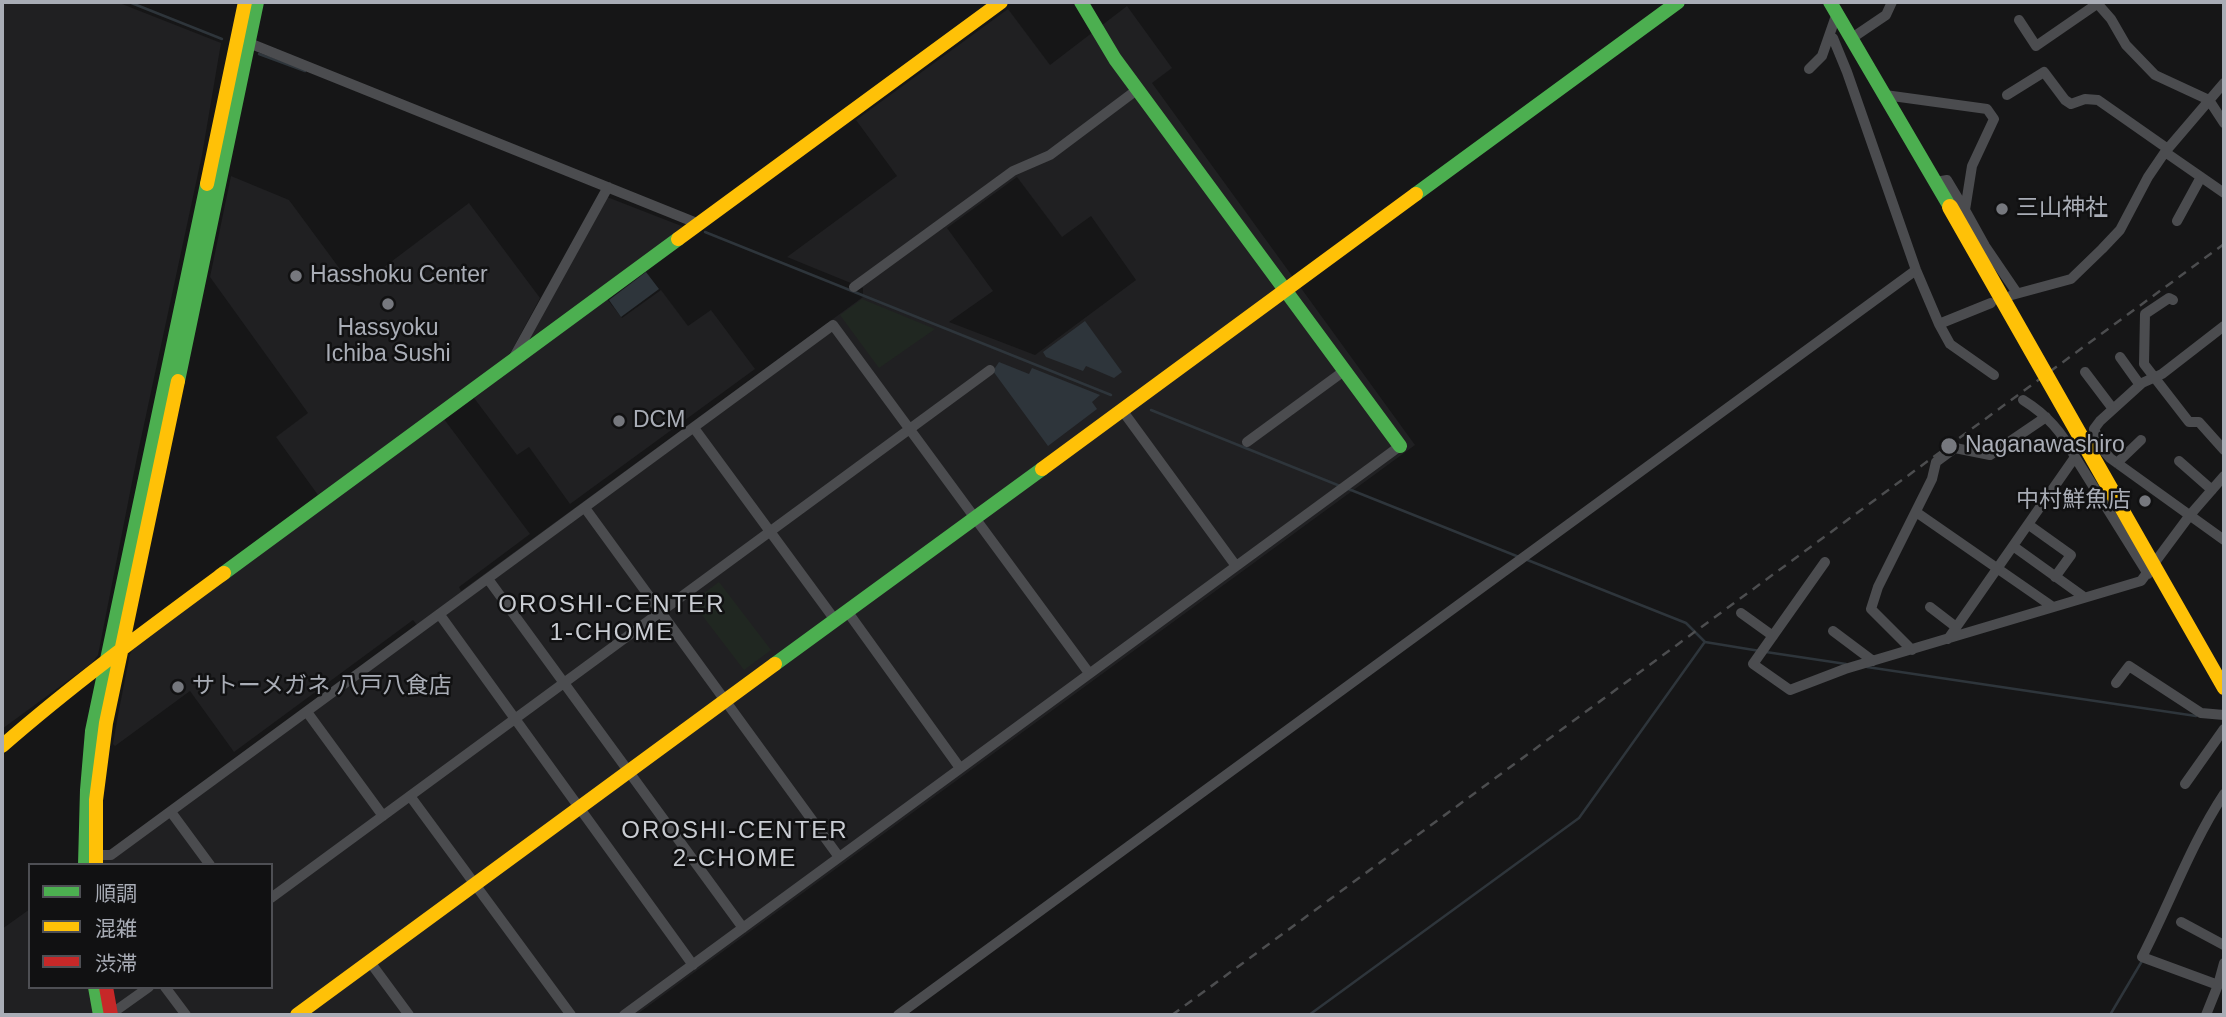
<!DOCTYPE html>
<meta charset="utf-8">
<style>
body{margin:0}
#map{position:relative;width:2226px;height:1017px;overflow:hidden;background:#161617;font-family:Helvetica,"Noto Sans JP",sans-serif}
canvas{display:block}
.frame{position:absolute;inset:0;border:4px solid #a9adb6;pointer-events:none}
.legend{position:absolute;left:28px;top:863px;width:245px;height:126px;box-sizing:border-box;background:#111112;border:2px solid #4e4f54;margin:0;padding:9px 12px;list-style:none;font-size:21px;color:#a9adb6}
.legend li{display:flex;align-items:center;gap:14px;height:35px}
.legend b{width:35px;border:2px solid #4e4f54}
</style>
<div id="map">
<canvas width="2226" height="1017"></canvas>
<div class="frame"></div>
<ul class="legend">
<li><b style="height:9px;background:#4caf50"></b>順調</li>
<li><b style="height:9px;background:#ffc107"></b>混雑</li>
<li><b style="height:9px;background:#c62828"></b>渋滞</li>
</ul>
</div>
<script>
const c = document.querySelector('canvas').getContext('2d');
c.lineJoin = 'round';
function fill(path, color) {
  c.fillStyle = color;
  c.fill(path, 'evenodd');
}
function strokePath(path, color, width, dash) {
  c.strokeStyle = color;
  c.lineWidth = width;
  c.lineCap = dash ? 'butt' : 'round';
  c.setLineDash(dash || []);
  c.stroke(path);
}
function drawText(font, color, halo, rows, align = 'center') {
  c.font = font + ' Helvetica,"Noto Sans JP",sans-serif';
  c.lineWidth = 5;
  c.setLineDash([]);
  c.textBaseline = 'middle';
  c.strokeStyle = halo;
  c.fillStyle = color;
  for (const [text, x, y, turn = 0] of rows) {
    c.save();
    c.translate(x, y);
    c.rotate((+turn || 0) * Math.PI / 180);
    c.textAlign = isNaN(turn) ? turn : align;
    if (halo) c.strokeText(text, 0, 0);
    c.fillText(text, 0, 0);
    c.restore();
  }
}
const built = new Path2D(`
 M2,2H117L221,43L202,155L137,457L98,655L92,663L2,729Z
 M1127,6L1172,68L1152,83L1415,445L636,1015H2V929L30,909V987H271V865H93L417,625L413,620L234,752L190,691L115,746L113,744L118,715L130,654L134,647L444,419L530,534L459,587L461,591L863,297V288L787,257L897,176L856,120L1008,9L1050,65ZM1017,177L1062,237L1091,216L1136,280L1035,355L949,322L993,291L947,228Z
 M231,176L289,200L351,284L359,286L469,203L540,298L511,352L503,361L318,495L276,437L308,413L210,277Z
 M607,197L684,227L527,341Z
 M661,290L688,326L711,310L755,369L570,504L529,447L517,455L474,398L607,299L622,318Z`);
const green = new Path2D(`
 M862,299L935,329L879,368L840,315Z
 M719,582L771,650L744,670L692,602Z`);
const water = new Path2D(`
 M646,272L659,289L621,317L609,300Z
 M1085,321L1122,372L1114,378L1086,366L1083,371L1046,357L1043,352Z
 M999,362L1029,374L1032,368L1100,395L1092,402L1097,409L1048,446L993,371Z`);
const stream = new Path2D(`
 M129,2L222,39
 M259,54L305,71
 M705,232L1111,395
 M1151,410L1340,486
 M1346,488L1519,557
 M1525,559L1686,623L1705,642L1760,651
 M1766,652L1846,664
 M1867,667L2196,716
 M1309,1015L1579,818L1704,643
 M2110,1015L2142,961`);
const street = new Path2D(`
 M2096,2L2111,19L2126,45L2155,75L2209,100L2224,123
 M2019,20L2036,46L2097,4
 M1829,37L1833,38L1847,72L1916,270L1939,324L1950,344L1994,375
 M1852,38L1886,15L1892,2
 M249,43L699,224
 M1809,69L1822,56L1837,13
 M1885,95L1987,109L1994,119L1972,166L1965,210L1985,246L2017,293
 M2007,95L2044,72L2065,100L2071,104L2085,99L2098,100L2168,149
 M2165,152L2224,193
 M1936,182L1947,180L1965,210
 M2177,221L2201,177
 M854,287L1013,171L1050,155L1138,89
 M2012,295L2071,279L2102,249L2120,230L2148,177L2165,152L2224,83
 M2173,300L2169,298L2145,314L2144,364L2189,422H2199L2224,450
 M1939,324L1991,303
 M2224,326L2162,374L2142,383L2100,421L2094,429L2104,451L2110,458L2224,540
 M2120,357L2140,385
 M513,359L608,187
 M2085,372L2113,409
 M2023,400C2047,415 2062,432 2075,457
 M1122,410L1236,566
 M694,428L835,620
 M1247,442L1344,371
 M2179,461L2212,490
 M2117,463L2141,440
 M585,508L839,857
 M1916,512L2053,607
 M2029,525L2071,555L2055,577
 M2013,546L2084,597
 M1825,562L1753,664L1790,690L1845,669L2141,581L2190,515L2224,476
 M488,579L743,928
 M1930,607L1956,627
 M847,611L960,768
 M1741,613L1773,636
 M440,615L693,965
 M1833,631L1873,661
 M1948,639L2075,457L2148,574
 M1912,650L1871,609L1878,587L1932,479L1936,462L1955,448L1990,455L2046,417
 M2116,683L2129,666L2201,713L2224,715
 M307,712L383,816
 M2185,784L2224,729
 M410,796L571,1015
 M171,812L210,865
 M91,855H111L833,325L1089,673
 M271,898L990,370
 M2181,922L2224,945
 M370,962L409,1015
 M2218,985L2142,957C2170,903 2191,844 2224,794
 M165,987L186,1015
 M111,1014L149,987
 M624,1015L1400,446
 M898,1015L1916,270
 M2206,1015L2218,985L2224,963`);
const fast = new Path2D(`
 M1081,2L1115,59L1400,446
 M1830,2L1950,207
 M1416,194L1678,2
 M178,381L257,2
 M224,573L678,239
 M775,664L1042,469
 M85,865L87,790L92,731L207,184
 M95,987L100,1015`);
const slow = new Path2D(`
 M207,184L245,2
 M678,239L1001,2
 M1042,469L1416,194
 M2115,497L2224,688
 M2,746C73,684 148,629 224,573
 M96,865V800L106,723L178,381
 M297,1015L775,664`);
const jam = new Path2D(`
 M106,987L111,1015`);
const rail = new Path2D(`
 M1172,1015L2224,244`);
const slowBridge = new Path2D(`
 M1950,207L2115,497`);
const markers = [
 [2002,209,7,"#76787e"],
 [296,276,7,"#76787e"],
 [388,304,7,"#76787e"],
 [619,421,7,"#76787e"],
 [1949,446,9,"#76787e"],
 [2145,501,7,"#76787e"],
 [178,687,7,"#76787e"]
];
const poiNames = [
 ["三山神社",2016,209],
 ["Hasshoku Center",310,276],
 ["Hassyoku",388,329,"center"],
 ["Ichiba Sushi",388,355,"center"],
 ["DCM",633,421],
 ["Naganawashiro",1965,446],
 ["中村鮮魚店",2131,501,"right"],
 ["サトーメガネ 八戸八食店",192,687]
];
const neighbourhoodNames = [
 ["OROSHI-CENTER",612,605],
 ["1-CHOME",612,633],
 ["OROSHI-CENTER",735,831],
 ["2-CHOME",735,859]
];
fill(built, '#202022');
fill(green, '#202721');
fill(water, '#2e353b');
strokePath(stream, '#2e353b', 2.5);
strokePath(street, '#4b4c4f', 10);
strokePath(fast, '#4caf50', 14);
strokePath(slow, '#ffc107', 14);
strokePath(jam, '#c62828', 14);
strokePath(rail, '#4c4d4f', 2.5, [9, 7]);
strokePath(slowBridge, '#ffc107', 16);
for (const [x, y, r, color] of markers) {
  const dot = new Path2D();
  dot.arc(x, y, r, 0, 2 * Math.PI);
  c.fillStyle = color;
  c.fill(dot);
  strokePath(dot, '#111112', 2.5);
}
drawText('23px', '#a9adb6', '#111112', poiNames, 'left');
c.letterSpacing = '2px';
drawText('24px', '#c9ccd2', '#111112', neighbourhoodNames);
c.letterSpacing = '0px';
</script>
